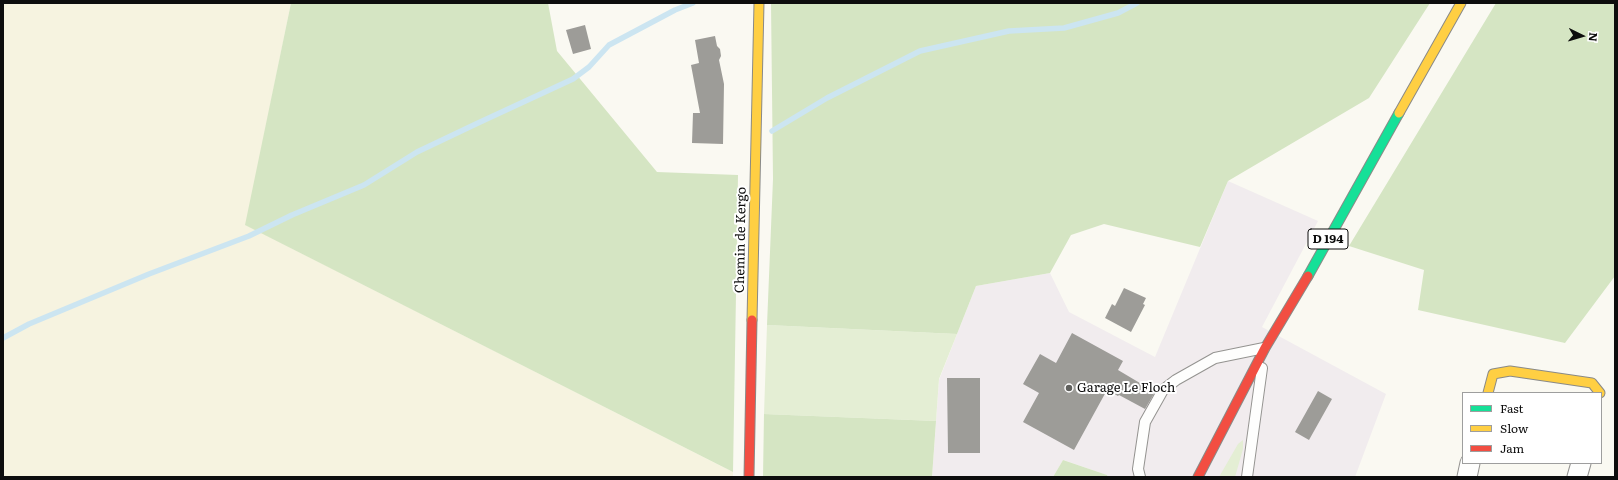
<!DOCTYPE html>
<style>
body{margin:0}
#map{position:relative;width:1618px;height:480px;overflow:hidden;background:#faf9f2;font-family:Literata,serif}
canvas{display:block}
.frame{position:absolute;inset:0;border:4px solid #0d0d0d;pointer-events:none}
.legend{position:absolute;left:1462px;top:392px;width:140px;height:72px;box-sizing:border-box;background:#fff;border:1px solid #9e9e9e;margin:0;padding:5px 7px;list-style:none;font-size:12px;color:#0d0d0d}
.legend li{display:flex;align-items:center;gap:8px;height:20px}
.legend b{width:20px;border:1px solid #9e9e9e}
.north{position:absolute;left:1562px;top:16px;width:40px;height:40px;-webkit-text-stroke:3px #fff;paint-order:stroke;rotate:95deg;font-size:11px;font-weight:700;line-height:16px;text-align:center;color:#0d0d0d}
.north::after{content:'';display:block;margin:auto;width:14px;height:18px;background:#0d0d0d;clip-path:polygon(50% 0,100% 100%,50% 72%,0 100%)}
</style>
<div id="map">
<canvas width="1618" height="480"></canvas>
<div class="frame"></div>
<ul class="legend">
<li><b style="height:5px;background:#16e098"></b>Fast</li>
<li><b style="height:5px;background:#ffcf43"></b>Slow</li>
<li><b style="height:5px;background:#f24e42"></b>Jam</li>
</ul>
<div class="north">N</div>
</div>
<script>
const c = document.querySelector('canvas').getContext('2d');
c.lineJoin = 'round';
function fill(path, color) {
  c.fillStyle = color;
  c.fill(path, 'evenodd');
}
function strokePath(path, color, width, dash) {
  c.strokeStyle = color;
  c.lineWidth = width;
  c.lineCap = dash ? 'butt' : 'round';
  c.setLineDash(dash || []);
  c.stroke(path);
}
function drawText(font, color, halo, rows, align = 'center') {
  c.font = font + ' Literata,serif';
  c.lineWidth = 4;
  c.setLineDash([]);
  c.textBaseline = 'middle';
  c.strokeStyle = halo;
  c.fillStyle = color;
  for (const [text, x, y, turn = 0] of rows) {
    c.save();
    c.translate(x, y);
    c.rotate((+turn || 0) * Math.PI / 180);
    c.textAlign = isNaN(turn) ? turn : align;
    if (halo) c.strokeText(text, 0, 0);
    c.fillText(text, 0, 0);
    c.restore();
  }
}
const industrial = new Path2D(`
 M1228,181L1318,221L1262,327L1386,394L1355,477H1108L1107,475L1063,460L1053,477H932L939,380L976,286L1050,273L1069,312L1155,357Z`);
const farmland = new Path2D(`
 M3,3H291L246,225L733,472V477H3Z`);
const green = new Path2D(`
 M767,325L957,334L939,379L936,421L764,414Z
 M1243,440V449L1235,477H1219L1238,444Z`);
const forest = new Path2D(`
 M291,3H548L557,51L657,172L738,175L733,472L245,225Z
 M771,3H1430L1369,98L1228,181L1200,247L1104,224L1071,235L1050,273L976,286L957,334L767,325L773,179Z
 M1496,3H1615V276L1565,343L1418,310L1424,270L1349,246Z
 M764,414L936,421L932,477H763Z
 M1063,460L1107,475L1108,477H1053Z`);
const stream = new Path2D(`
 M772,131L827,98L920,51L1009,31L1064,28L1118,13L1137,3
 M3,338L29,324L149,274L249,236L292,215L364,185L417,152L478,123L573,79L589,67L609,45L675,10L693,3`);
const building = new Path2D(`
 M585,25L591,49L573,54L566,30Z
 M715,36L717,46L720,49L721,56L719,60L724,84L723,144L692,143L693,113H700L691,65L699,63L695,40Z
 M1124,288L1146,298L1143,304L1145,305L1131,332L1105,318L1112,304L1115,306Z
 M1072,333L1123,361L1118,370L1155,392L1145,409L1119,395L1118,396L1107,390L1074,450L1023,422L1039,393L1023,384L1040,354L1056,363Z
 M947,378H980V453H948Z
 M1318,391L1332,399L1309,440L1295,432Z`);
const lane = new Path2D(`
 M1140,477L1138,469L1145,422L1163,390L1176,380L1215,358L1264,348
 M1247,477L1262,368`);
const street = new Path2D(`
 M1467,477L1470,463
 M1577,477L1581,463`);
const fast = new Path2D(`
 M1308,276L1399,113`);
const slow = new Path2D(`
 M1399,113L1461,3
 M752,320L759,3
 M1488,393L1493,374L1510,371L1592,383L1600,393`);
const jam = new Path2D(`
 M749,477L752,320
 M1198,477L1265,348L1308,276`);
const markers = [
 [1069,388,4,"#60605d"]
];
const shields = [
 [1328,239,40]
];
const shieldNames = [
 ["D 194",1328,239]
];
const streetNames = [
 ["Chemin de Kergo",741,240,-89]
];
const poiNames = [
 ["Garage Le Floch",1077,388]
];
fill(industrial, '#f1ecee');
fill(farmland, '#f6f3e0');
fill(green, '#e4eed4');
fill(forest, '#d5e5c3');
strokePath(stream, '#cce5f1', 5.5);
fill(building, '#9d9c98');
strokePath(lane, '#949390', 12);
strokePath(street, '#949390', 21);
strokePath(fast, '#8a8a87', 11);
strokePath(slow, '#8a8a87', 11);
strokePath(jam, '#8a8a87', 11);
strokePath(lane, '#fefefd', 10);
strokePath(street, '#fefefd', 19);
strokePath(fast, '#16e098', 9);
strokePath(slow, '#ffcf43', 9);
strokePath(jam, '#f24e42', 9);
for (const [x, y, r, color] of markers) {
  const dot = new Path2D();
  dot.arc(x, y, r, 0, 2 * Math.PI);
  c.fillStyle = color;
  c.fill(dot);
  strokePath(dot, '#fff', 1.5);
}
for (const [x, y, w] of shields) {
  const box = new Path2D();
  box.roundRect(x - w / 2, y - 10, w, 20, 3);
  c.fillStyle = '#fff';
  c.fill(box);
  strokePath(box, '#0d0d0d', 1);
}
drawText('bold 12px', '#0d0d0d', null, shieldNames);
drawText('13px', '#0d0d0d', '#fff', streetNames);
drawText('13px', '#0d0d0d', '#fff', poiNames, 'left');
</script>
